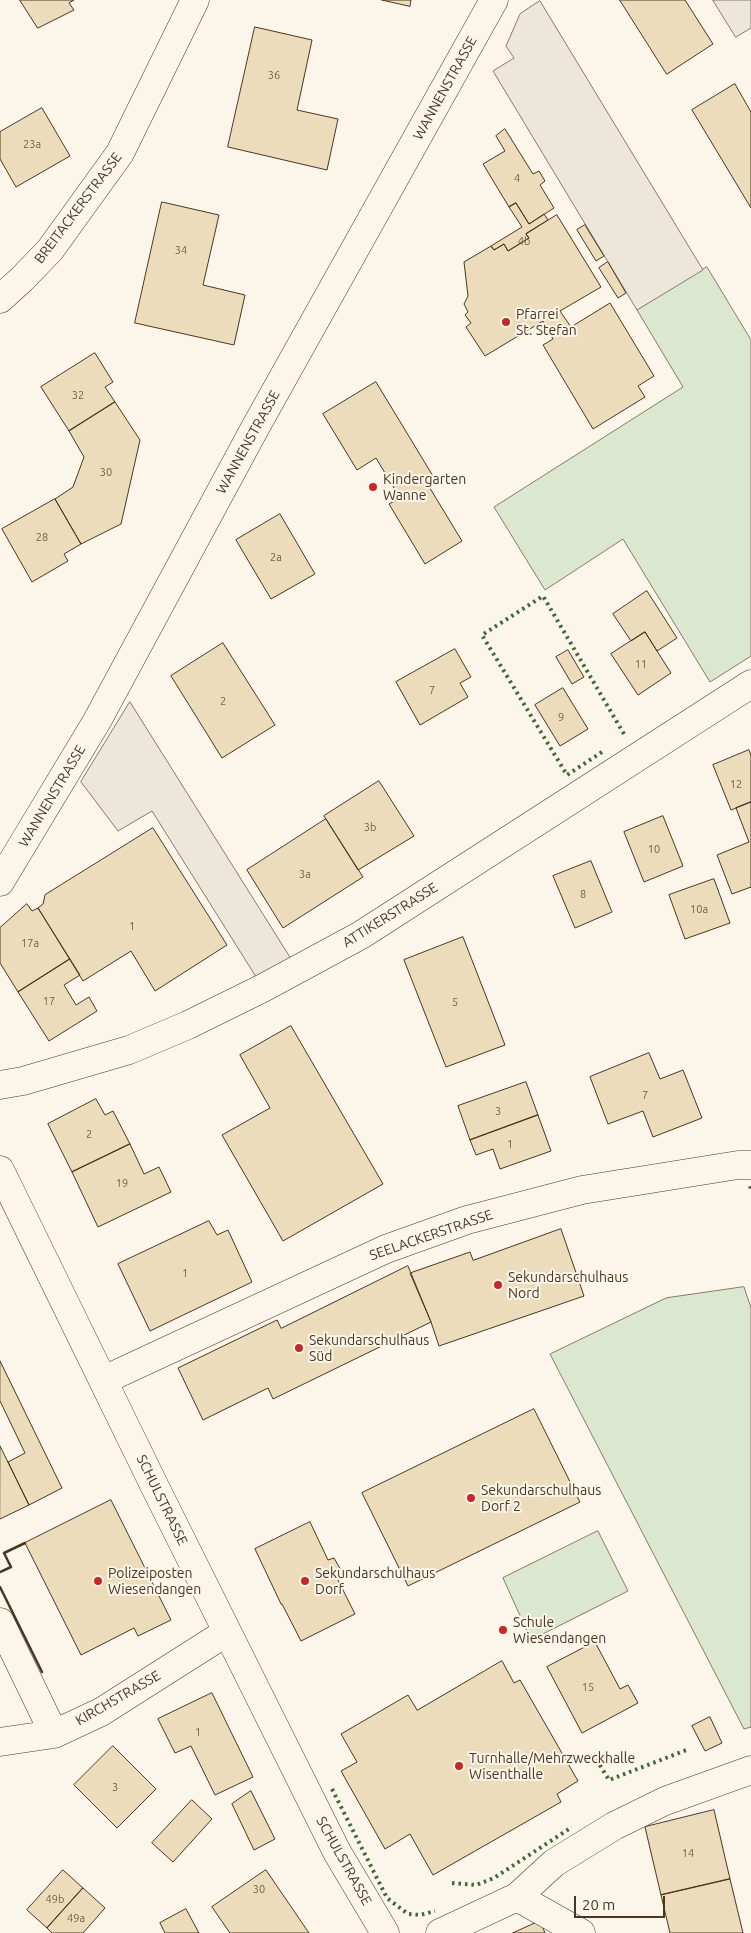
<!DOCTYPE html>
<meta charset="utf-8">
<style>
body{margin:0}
#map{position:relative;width:751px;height:1933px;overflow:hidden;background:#fbf6e9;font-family:Ubuntu,sans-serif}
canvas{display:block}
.scale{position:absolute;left:574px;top:1896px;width:91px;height:22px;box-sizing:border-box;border:2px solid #4a3520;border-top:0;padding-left:6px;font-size:15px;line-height:18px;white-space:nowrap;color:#4a3520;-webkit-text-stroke:4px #fbf6e9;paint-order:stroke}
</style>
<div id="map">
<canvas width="751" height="1933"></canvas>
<div class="scale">20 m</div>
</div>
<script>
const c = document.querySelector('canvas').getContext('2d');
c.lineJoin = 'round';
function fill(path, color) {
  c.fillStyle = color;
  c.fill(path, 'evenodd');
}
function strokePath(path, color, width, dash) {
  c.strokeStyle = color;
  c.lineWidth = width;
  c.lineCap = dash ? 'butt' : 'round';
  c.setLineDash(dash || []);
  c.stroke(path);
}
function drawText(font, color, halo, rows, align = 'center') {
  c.font = font + ' Ubuntu,sans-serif';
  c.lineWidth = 4;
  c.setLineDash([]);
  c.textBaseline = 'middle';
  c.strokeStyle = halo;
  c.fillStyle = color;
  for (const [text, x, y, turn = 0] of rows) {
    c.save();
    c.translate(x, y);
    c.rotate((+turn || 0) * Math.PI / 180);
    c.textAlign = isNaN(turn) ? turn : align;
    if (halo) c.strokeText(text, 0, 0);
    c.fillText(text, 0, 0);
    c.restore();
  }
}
const green = new Path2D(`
 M707,267L751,340V656L710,682L623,539L545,590L494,507L683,387L637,310Z
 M744,1287L751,1308V1727L744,1729L550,1354L666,1298Z
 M598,1531L628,1591L531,1640L503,1578Z`);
const parking = new Path2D(`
 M713,0H751V28L736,37Z
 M540,1L703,270L637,310L493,71L514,58L506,46L520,14Z
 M130,702L298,970L263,988L152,811L118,831L81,782Z`);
const building = new Path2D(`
 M20,0H74L69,3L74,10L38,28Z
 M382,0H411L410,6Z
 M620,0H685L713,44L667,74Z
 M255,27L312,40L297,110L338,119L327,170L228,147Z
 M735,84L751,112V208L692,110Z
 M42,108L70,156L16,187L0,159V132Z
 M505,129L533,174L539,171L545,181L540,185L554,208L529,224L516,203L509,207L483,164L505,151L496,136Z
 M162,202L219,215L203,285L245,295L234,345L135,323Z
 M516,203L529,224L544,214L548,220L526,234L529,238L508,251L504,244L494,250L491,246L522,227L509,207Z
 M557,215L601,287L560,311L571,327L610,303L654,376L638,386L645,397L593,429L543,345L553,339L543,321L485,356L466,327L471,323L465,315L468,312L464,304L468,296L464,262L491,246L494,250L504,244L508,251L529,238L526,234Z
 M585,225L604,256L596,261L577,230Z
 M608,262L626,293L618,298L599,268Z
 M95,353L113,382L105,387L115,402L69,431L41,387Z
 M376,382L436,481L428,485L462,541L425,564L389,504L400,498L376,458L357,470L323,414Z
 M115,402L140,440L121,524L81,544L55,499L73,487L84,457L69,431Z
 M55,499L81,544L64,554L68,561L32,582L2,529Z
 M280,514L315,574L271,599L236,540Z
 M647,591L677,638L657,651L645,632L631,641L613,614Z
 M645,632L671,673L638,695L611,654Z
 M223,643L275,725L222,758L171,676Z
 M455,649L471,677L460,683L468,697L420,725L396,682Z
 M568,650L584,677L572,684L556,657Z
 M563,688L588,729L560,746L535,705Z
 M749,750L751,756V802L731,810L713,765Z
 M379,781L414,836L358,870L324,816Z
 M751,802V887L732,894L717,855L749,842L736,808Z
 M663,816L683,866L644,882L624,832Z
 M326,819L363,877L283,928L247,870Z
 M153,828L227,945L155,991L131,951L83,981L38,908L43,904L45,895Z
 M591,861L612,912L575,928L553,876Z
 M714,879L730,923L685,939L669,895Z
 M27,904L32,911L38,908L70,959L18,992L0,963V928Z
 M463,937L505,1045L446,1067L404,960Z
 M70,959L80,975L64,985L76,1005L89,997L97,1011L49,1041L18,992Z
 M291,1026L383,1184L283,1241L222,1135L270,1108L240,1055Z
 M649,1053L660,1079L683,1070L702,1118L653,1137L643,1111L608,1124L590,1077Z
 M526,1082L538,1115L470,1140L458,1106Z
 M96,1099L105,1115L113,1111L130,1144L72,1172L48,1124Z
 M538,1115L551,1151L500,1169L493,1149L476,1155L470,1140Z
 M130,1144L144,1174L159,1167L171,1192L98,1227L72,1172Z
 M209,1221L217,1235L228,1230L252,1282L150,1331L118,1264Z
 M561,1229L584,1296L439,1346L431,1322L410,1273L470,1252L473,1260Z
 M408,1266L431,1322L273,1399L268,1388L203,1420L178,1368L277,1320L281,1328Z
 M0,1361L62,1488L29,1505L8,1462L25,1453L0,1401Z
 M534,1409L580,1502L408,1586L362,1493Z
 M0,1446L29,1505L0,1519Z
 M111,1500L171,1620L138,1636L134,1628L81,1655L25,1543Z
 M310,1522L328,1560L334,1558L342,1572L336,1576L355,1614L301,1641L282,1604H281L255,1549Z
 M595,1642L620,1689L628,1685L638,1703L582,1733L547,1667Z
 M502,1661L514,1683L520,1680L578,1781L557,1794L561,1802L433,1875L410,1834L385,1849L341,1771L357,1762L341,1734L408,1695L417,1710Z
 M212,1693L253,1777L215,1795L191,1746L175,1753L158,1719Z
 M710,1717L722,1743L705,1751L692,1726Z
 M113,1746L156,1789L117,1828L74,1785Z
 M251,1791L275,1839L254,1850L232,1804Z
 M192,1800L212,1819L173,1862L152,1843Z
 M714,1810L730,1879L661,1895L645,1827Z
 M63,1870L83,1888L47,1928L27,1910Z
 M266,1870L309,1933H230L212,1907Z
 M730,1879L743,1933H670L661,1895Z
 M83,1888L105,1908L83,1933H52L47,1928Z
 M186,1909L199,1933H165L160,1923Z
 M540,1921L545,1933H513Z`);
const street = new Path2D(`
 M0,299L22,279L50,250L120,153L195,0
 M0,882L97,721L255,428L494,0
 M0,1085L23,1081L129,1050L188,1025L263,988L361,935L751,684
 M0,1170L155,1487L337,1852L385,1933
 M104,1380L386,1249L467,1220L582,1190L738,1165H751
 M0,1622L54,1734
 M0,1742L54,1734L101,1712L227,1632
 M517,1897L581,1933
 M440,1933L517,1897L554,1863L614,1826L665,1801L751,1770`);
const hedge = new Path2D(`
 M602,752L567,775L482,635L543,596L624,734
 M750,1186L751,1189
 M593,1754L609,1780L689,1749
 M332,1789L387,1898L408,1914L420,1915L435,1911
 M452,1883L476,1885L494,1878L572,1827`);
const wall = new Path2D(`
 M0,1572L11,1567L4,1553L25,1543
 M0,1587L42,1672`);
const markers = [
 [506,322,5,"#c62828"],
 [373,487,5,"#c62828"],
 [498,1285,5,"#c62828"],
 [299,1348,5,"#c62828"],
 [471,1498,5,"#c62828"],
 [98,1581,5,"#c62828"],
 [305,1581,5,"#c62828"],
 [503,1630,5,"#c62828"],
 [459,1766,5,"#c62828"]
];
const numberNames = [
 ["36",274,75],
 ["23a",32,144],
 ["4",517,178],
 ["4b",524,241],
 ["34",181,250],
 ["32",78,395],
 ["30",106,472],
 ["28",42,537],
 ["2a",276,557],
 ["11",641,664],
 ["7",432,690],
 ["2",223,701],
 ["9",561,717],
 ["12",736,784],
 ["3b",370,827],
 ["10",654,849],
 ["3a",305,874],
 ["8",583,894],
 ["10a",699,909],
 ["1",132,926],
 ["17a",30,943],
 ["17",49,1001],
 ["5",455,1002],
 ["7",645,1095],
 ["3",498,1111],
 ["2",89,1134],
 ["1",510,1144],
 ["19",122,1183],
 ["1",185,1273],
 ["15",588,1687],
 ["1",198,1732],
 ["3",115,1787],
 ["14",688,1853],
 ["30",259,1889],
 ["49b",55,1899],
 ["49a",76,1918]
];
const streetNames = [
 ["WANNENSTRASSE",445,88,-61],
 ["BREITACKERSTRASSE",78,208,-53],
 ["WANNENSTRASSE",248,442,-61],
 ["WANNENSTRASSE",52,796,-59],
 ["ATTIKERSTRASSE",390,915,-32],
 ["SEELACKERSTRASSE",431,1235,-19],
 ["SCHULSTRASSE",162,1500,64],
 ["KIRCHSTRASSE",118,1698,-30],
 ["SCHULSTRASSE",344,1861,61]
];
const poiNames = [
 ["Pfarrei",516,314],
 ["St. Stefan",516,330],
 ["Kindergarten",383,479],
 ["Wanne",383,495],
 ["Sekundarschulhaus",508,1277],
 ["Nord",508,1293],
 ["Sekundarschulhaus",309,1340],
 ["Süd",309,1356],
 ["Sekundarschulhaus",481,1490],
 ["Dorf 2",481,1506],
 ["Polizeiposten",108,1573],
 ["Wiesendangen",108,1589],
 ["Sekundarschulhaus",315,1573],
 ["Dorf",315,1589],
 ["Schule",513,1622],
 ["Wiesendangen",513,1638],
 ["Turnhalle/Mehrzweckhalle",469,1758],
 ["Wisenthalle",469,1774]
];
fill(green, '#dce7d0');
strokePath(green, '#887966', 1);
fill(parking, '#ede7d9');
strokePath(parking, '#887966', 1);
fill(building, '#ecdcbc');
strokePath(building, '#4a3520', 1);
strokePath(street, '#4a3520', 29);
strokePath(street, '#fbf6e9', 28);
strokePath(hedge, '#436837', 4, [2.5, 4]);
strokePath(wall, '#4a3520', 2.5);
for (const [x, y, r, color] of markers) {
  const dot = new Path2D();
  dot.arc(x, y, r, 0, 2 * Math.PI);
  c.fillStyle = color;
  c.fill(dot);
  strokePath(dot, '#fbf6e9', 2);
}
drawText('11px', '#725f47', null, numberNames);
drawText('14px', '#4a3520', '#fbf6e9', streetNames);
drawText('14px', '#4a3520', '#fbf6e9', poiNames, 'left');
</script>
